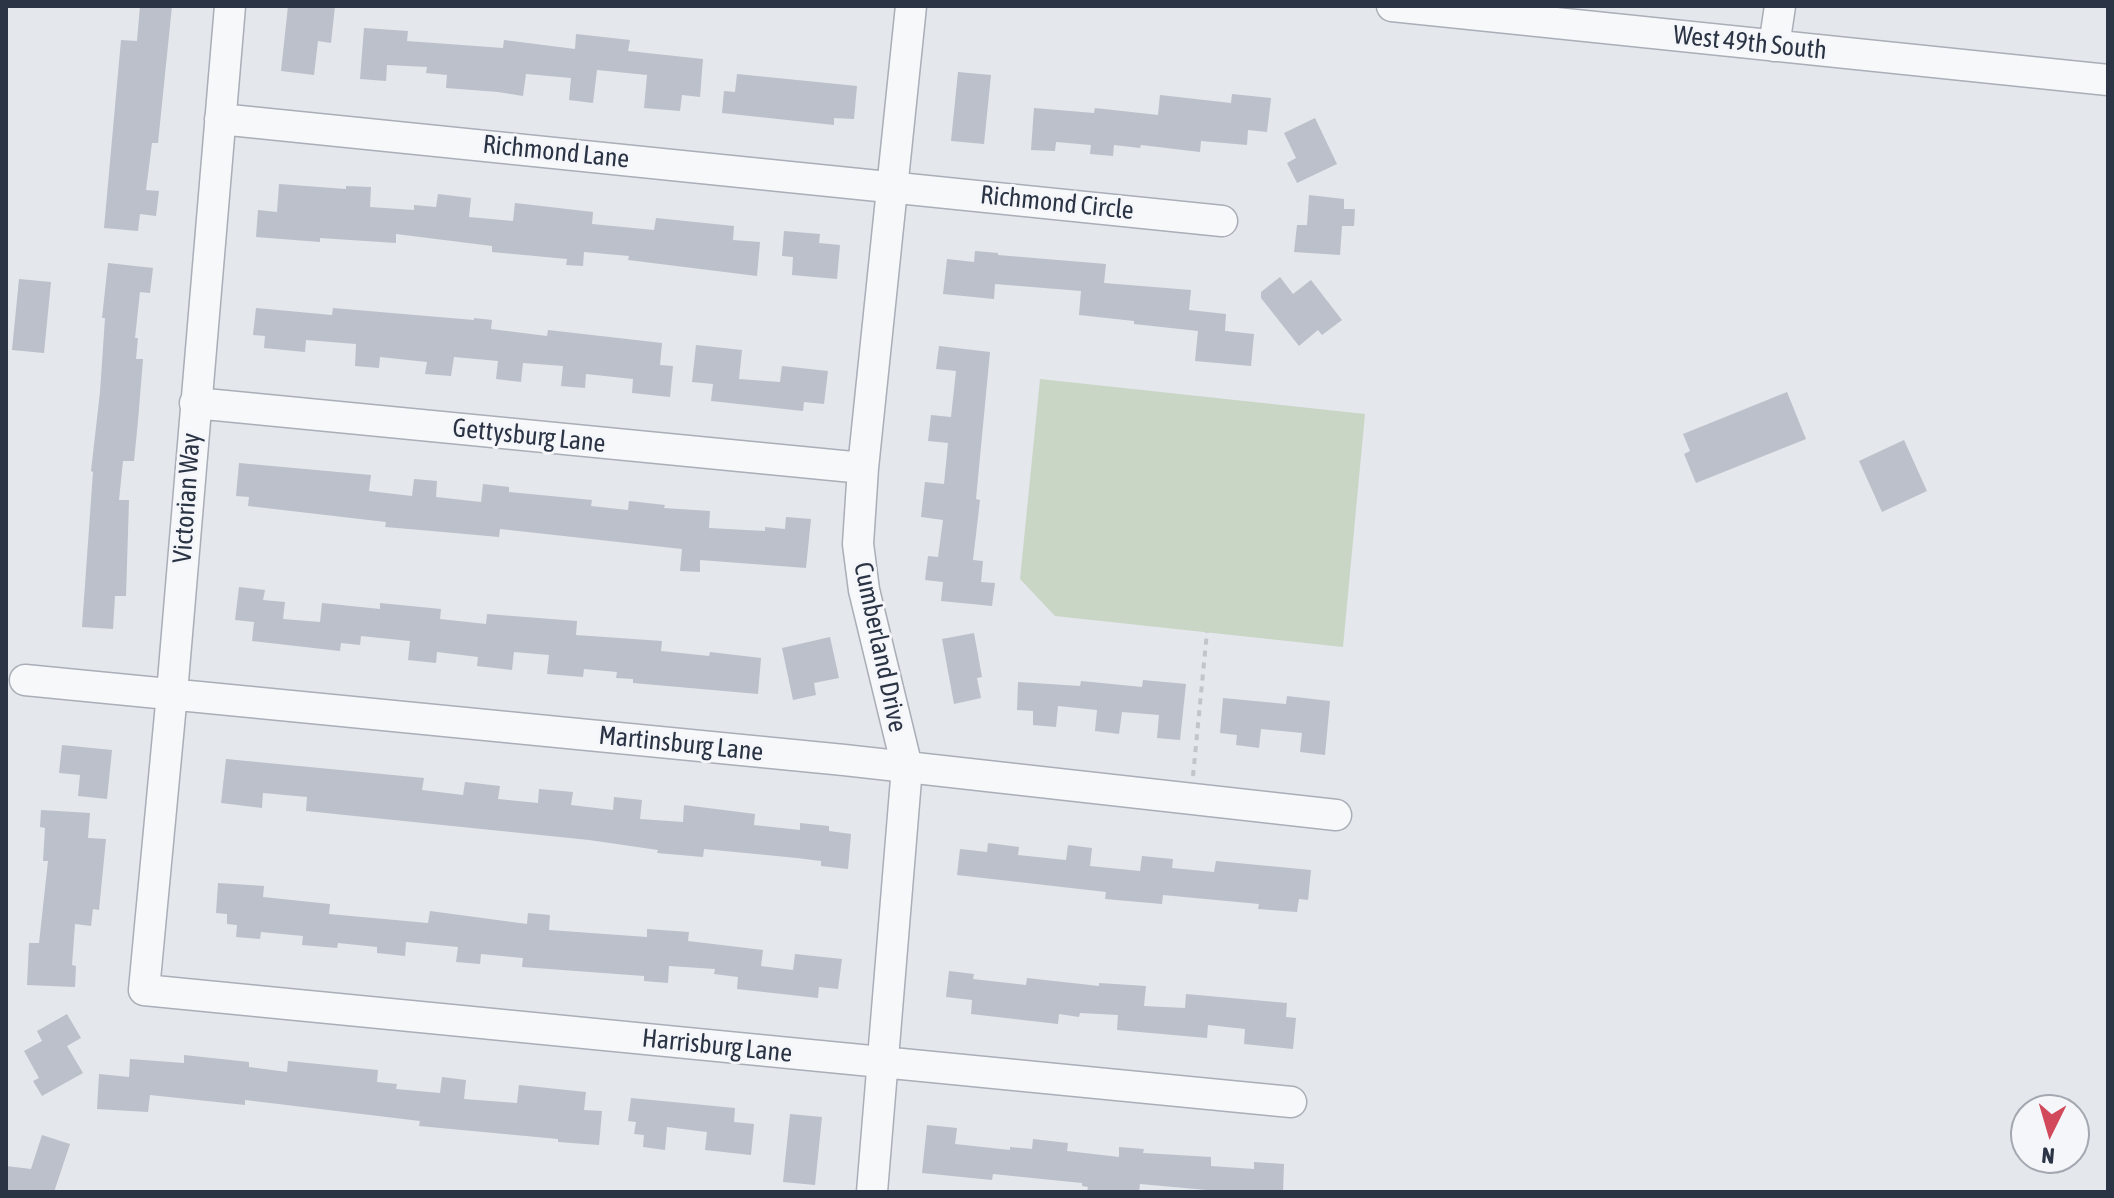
<!DOCTYPE html>
<style>
body{margin:0}
#map{position:relative;width:2114px;height:1198px;overflow:hidden;background:#e4e7ec;font-family:"Asap Condensed",sans-serif}
canvas{display:block}
.frame{position:absolute;inset:0;border:8px solid #2b3445;pointer-events:none}
.north{position:absolute;left:2010px;top:1094px;width:80px;height:80px;box-sizing:border-box;background:#f4f6f9;border:2px solid #a4a8b1;border-radius:50%;rotate:185deg;font-size:22px;font-weight:700;line-height:32px;text-align:center;color:#2b3445}
.north::after{content:'';display:block;margin:auto;width:28px;height:36px;background:#d1495b;clip-path:polygon(50% 0,100% 100%,50% 72%,0 100%)}
</style>
<div id="map">
<canvas width="2114" height="1198"></canvas>
<div class="frame"></div>
<div class="north">N</div>
</div>
<script>
const c = document.querySelector('canvas').getContext('2d');
c.lineJoin = 'round';
function fill(path, color) {
  c.fillStyle = color;
  c.fill(path, 'evenodd');
}
function strokePath(path, color, width, dash) {
  c.strokeStyle = color;
  c.lineWidth = width;
  c.lineCap = dash ? 'butt' : 'round';
  c.setLineDash(dash || []);
  c.stroke(path);
}
function drawText(font, color, halo, rows, align = 'center') {
  c.font = font + ' "Asap Condensed",sans-serif';
  c.lineWidth = 6;
  c.setLineDash([]);
  c.textBaseline = 'middle';
  c.strokeStyle = halo;
  c.fillStyle = color;
  for (const [text, x, y, turn = 0] of rows) {
    c.save();
    c.translate(x, y);
    c.rotate((+turn || 0) * Math.PI / 180);
    c.textAlign = isNaN(turn) ? turn : align;
    if (halo) c.strokeText(text, 0, 0);
    c.fillText(text, 0, 0);
    c.restore();
  }
}
const green = new Path2D(`
 M1040,379L1365,414L1343,647L1055,616L1020,579Z`);
const building = new Path2D(`
 M140,6H172L158,143H152L146,190L159,191L156,216L140,214L138,231L104,228L121,40L137,41Z
 M288,6H335L331,43L318,41L314,75L281,71Z
 M364,28L408,31L407,41L503,48L504,40L575,49L576,34L630,40L628,51L703,59L700,97L682,95L680,111L644,108L647,75L597,70L593,103L569,100L571,78L526,74L523,96L498,92L446,88L447,75L426,73L427,67L387,65L386,81L360,79Z
 M958,72L991,75L984,144L951,141Z
 M737,74L857,86L854,119L834,118V125L722,113L724,91L735,92Z
 M1232,94L1271,98L1267,132L1248,130L1247,145L1201,141L1200,152L1141,145L1140,148L1114,145L1113,156L1090,154L1091,145L1056,142L1055,151L1031,150L1034,108L1094,113L1095,108L1158,115L1160,95L1231,103Z
 M1315,118L1337,164L1297,183L1287,163L1296,158L1284,133Z
 M279,184L346,189V186L371,187L370,207L414,210V205L436,207L438,194L471,198L469,217L513,221L515,203L593,212L592,224L654,230L656,218L734,226L733,240L760,242L757,276L628,260L629,256L584,252L583,266L566,265L567,259L492,252V246L396,234V243L320,238V242L256,237L258,210L277,212Z
 M1309,195L1344,199V209H1355L1354,226H1342L1340,255L1294,252L1297,225H1307Z
 M784,231L820,234L819,243L840,245L837,279L792,275L793,257L782,256Z
 M975,251L998,253V255L1106,264L1104,283L1191,290L1189,310L1226,314L1225,331L1254,334L1251,366L1195,361L1198,331L1134,324V321L1079,315L1081,291L995,284L994,299L943,294L947,259L974,262Z
 M108,263L153,268L150,293L140,292L135,338H138L136,359H143L138,421L134,461H123L119,500H129L126,596H115L113,629L82,627L93,472L91,471L100,392L105,318H102Z
 M1280,277L1293,294L1311,280L1342,320L1322,335L1318,330L1299,346L1261,298V292Z
 M19,279L51,282L44,353L12,350Z
 M256,308L332,315L333,308L474,320V318L492,320L491,329L547,336L548,330L662,343L660,365L673,366L670,397L632,393L633,379L586,374L585,388L561,386L563,366L523,363L521,382L496,379L498,361L454,357L451,376L425,374L427,362L380,357L379,368L355,366L356,344L306,340L305,352L264,348L265,336L253,335Z
 M696,345L742,350L739,379L780,382L782,366L828,371L824,404L804,402L803,411L711,401L713,384L692,382Z
 M939,346L990,352L976,499L980,500L973,560L983,561L981,582L995,583L992,606L941,601L943,582L925,580L928,556L938,557L943,520L921,517L925,482L944,484L948,443L928,441L931,415L951,417L956,371L936,369Z
 M1787,392L1806,439L1696,483L1684,454L1690,451L1683,434Z
 M1904,440L1927,491L1882,512L1859,461Z
 M239,463L371,475L369,491L412,496L414,479L437,481L436,497L481,502L483,484L509,487V492L592,500L591,506L628,510L629,501L665,505L664,508L710,511L709,528L765,531V527L785,529L786,517L811,519L806,568L700,560V572L680,571L682,549L500,529L499,537L432,531L385,527L386,522L248,506L249,497L236,496Z
 M239,587L265,590L263,600L285,602L283,619L320,622L322,603L380,609V603L441,609L440,619L486,624L487,614L577,621L576,635L662,641L661,651L709,656L710,652L761,658L758,694L633,683V679L616,678L617,672L584,669L583,677L547,674L549,655L514,652L512,670L477,666L478,657L437,652L436,663L408,660L410,641L361,636L360,645L341,643L340,651L252,641L254,622L235,620Z
 M974,633L982,677L977,678L981,698L954,704L942,639Z
 M830,637L839,678L814,683L816,695L793,700L782,648Z
 M1143,680L1186,684L1180,740L1157,738L1159,715L1122,712L1119,734L1095,731L1097,710L1058,706L1056,727L1033,725V711L1017,710L1018,682L1080,686L1081,681L1142,687Z
 M1287,696L1330,701L1325,755L1300,752L1302,733L1261,729L1259,748L1236,745L1237,735L1220,733L1223,698L1286,704Z
 M62,745L112,750L107,799L78,796L80,775L59,773Z
 M226,759L424,778L422,790L463,795L465,782L500,786L498,799L538,803L539,789L573,792L571,805L613,810L614,797L642,800L640,819L683,822L684,805L755,814L754,825L800,830V823L829,826V831L851,834L848,869L821,866V861L797,858L704,849L703,857L657,853L658,850L589,840L306,811L307,797L263,793L262,808L221,803Z
 M41,810L90,813L88,838L106,839L99,910L93,909L91,926L75,924L72,965L76,966L75,987L27,985L29,943H39L48,861H43L45,828L40,827Z
 M988,843L1019,847L1018,855L1066,860L1068,845L1092,848L1090,866L1140,871L1142,856L1173,859L1172,868L1214,872L1216,861L1311,870L1308,900L1299,899L1297,912L1258,909L1259,904L1163,895L1162,904L1105,899L1106,892L957,875L960,849L987,852Z
 M218,883L264,886L263,897L330,904L329,914L428,923L430,911L527,924L528,913L550,915L549,930L647,937V929L689,932L688,941L763,950L761,966L793,970L795,954L842,959L838,989L819,987L818,998L737,989L738,977L714,974L715,969L669,966L668,983L644,981V976L522,967L523,958L481,954L480,964L456,962L458,947L406,942L405,956L377,953V947L338,943L337,948L302,945L303,936L261,932L260,939L236,937L237,925L227,924V914L216,913Z
 M949,971L974,974L973,979L1026,985L1027,978L1099,986V983L1146,986L1144,1006L1185,1008L1186,994L1287,1003L1286,1017L1296,1018L1293,1049L1244,1044L1245,1029L1208,1025L1207,1038L1117,1030L1118,1015L1080,1013L1079,1017L1059,1014L1058,1024L971,1014L972,1000L946,997Z
 M67,1014L81,1038L67,1046L83,1073L42,1096L33,1081L39,1078L24,1051L42,1041L37,1031Z
 M184,1055L249,1062V1067L287,1072L288,1061L378,1070L377,1082L397,1084L396,1089L440,1093L442,1077L466,1080L464,1099L517,1103L519,1085L586,1092L584,1110L602,1111L599,1145L558,1142V1139L419,1126L420,1121L245,1100V1105L150,1095L148,1112L97,1109L99,1074L129,1077L130,1059L184,1063Z
 M631,1098L735,1108L734,1122L754,1124L751,1155L705,1150L707,1132L667,1127L665,1150L643,1147L644,1135L634,1134L636,1122L628,1121Z
 M790,1114L822,1117L815,1185L783,1182Z
 M927,1125L957,1128L955,1144L1010,1150V1147L1032,1149L1033,1139L1068,1143L1067,1151L1119,1157V1147L1144,1149L1143,1153L1211,1157V1166L1254,1169V1162L1284,1164L1283,1192H1229L1140,1184L1139,1192H1087L1088,1187L1082,1186V1183L993,1174L992,1180L922,1173Z
 M42,1135L70,1144L54,1192H6V1166L31,1169Z`);
const path = new Path2D(`
 M1193,776L1207,632`);
const minor = new Path2D(`
 M230,6L172,693L144,990L1291,1102
 M1392,6L2108,80
 M1774,46L1780,6
 M220,119L1222,221
 M195,403L863,468
 M25,680L844,760L1336,815
 M872,1192L907,767L864,590L858,544L863,468L911,6`);
const streetNames = [
 ["West 49th South",1750,43,6],
 ["Richmond Lane",556,152,6],
 ["Richmond Circle",1057,203,6],
 ["Gettysburg Lane",529,436,6],
 ["Victorian Way",187,498,-86],
 ["Cumberland Drive",880,647,78],
 ["Martinsburg Lane",681,744,6],
 ["Harrisburg Lane",717,1046,6]
];
fill(green, '#c9d6c5');
fill(building, '#bbc0ca');
strokePath(minor, '#a9aeb7', 33);
strokePath(path, '#c2c5cb', 4, [6, 6]);
strokePath(minor, '#f7f8fa', 30);
drawText('26px', '#2b3445', '#f4f6f9', streetNames);
</script>
